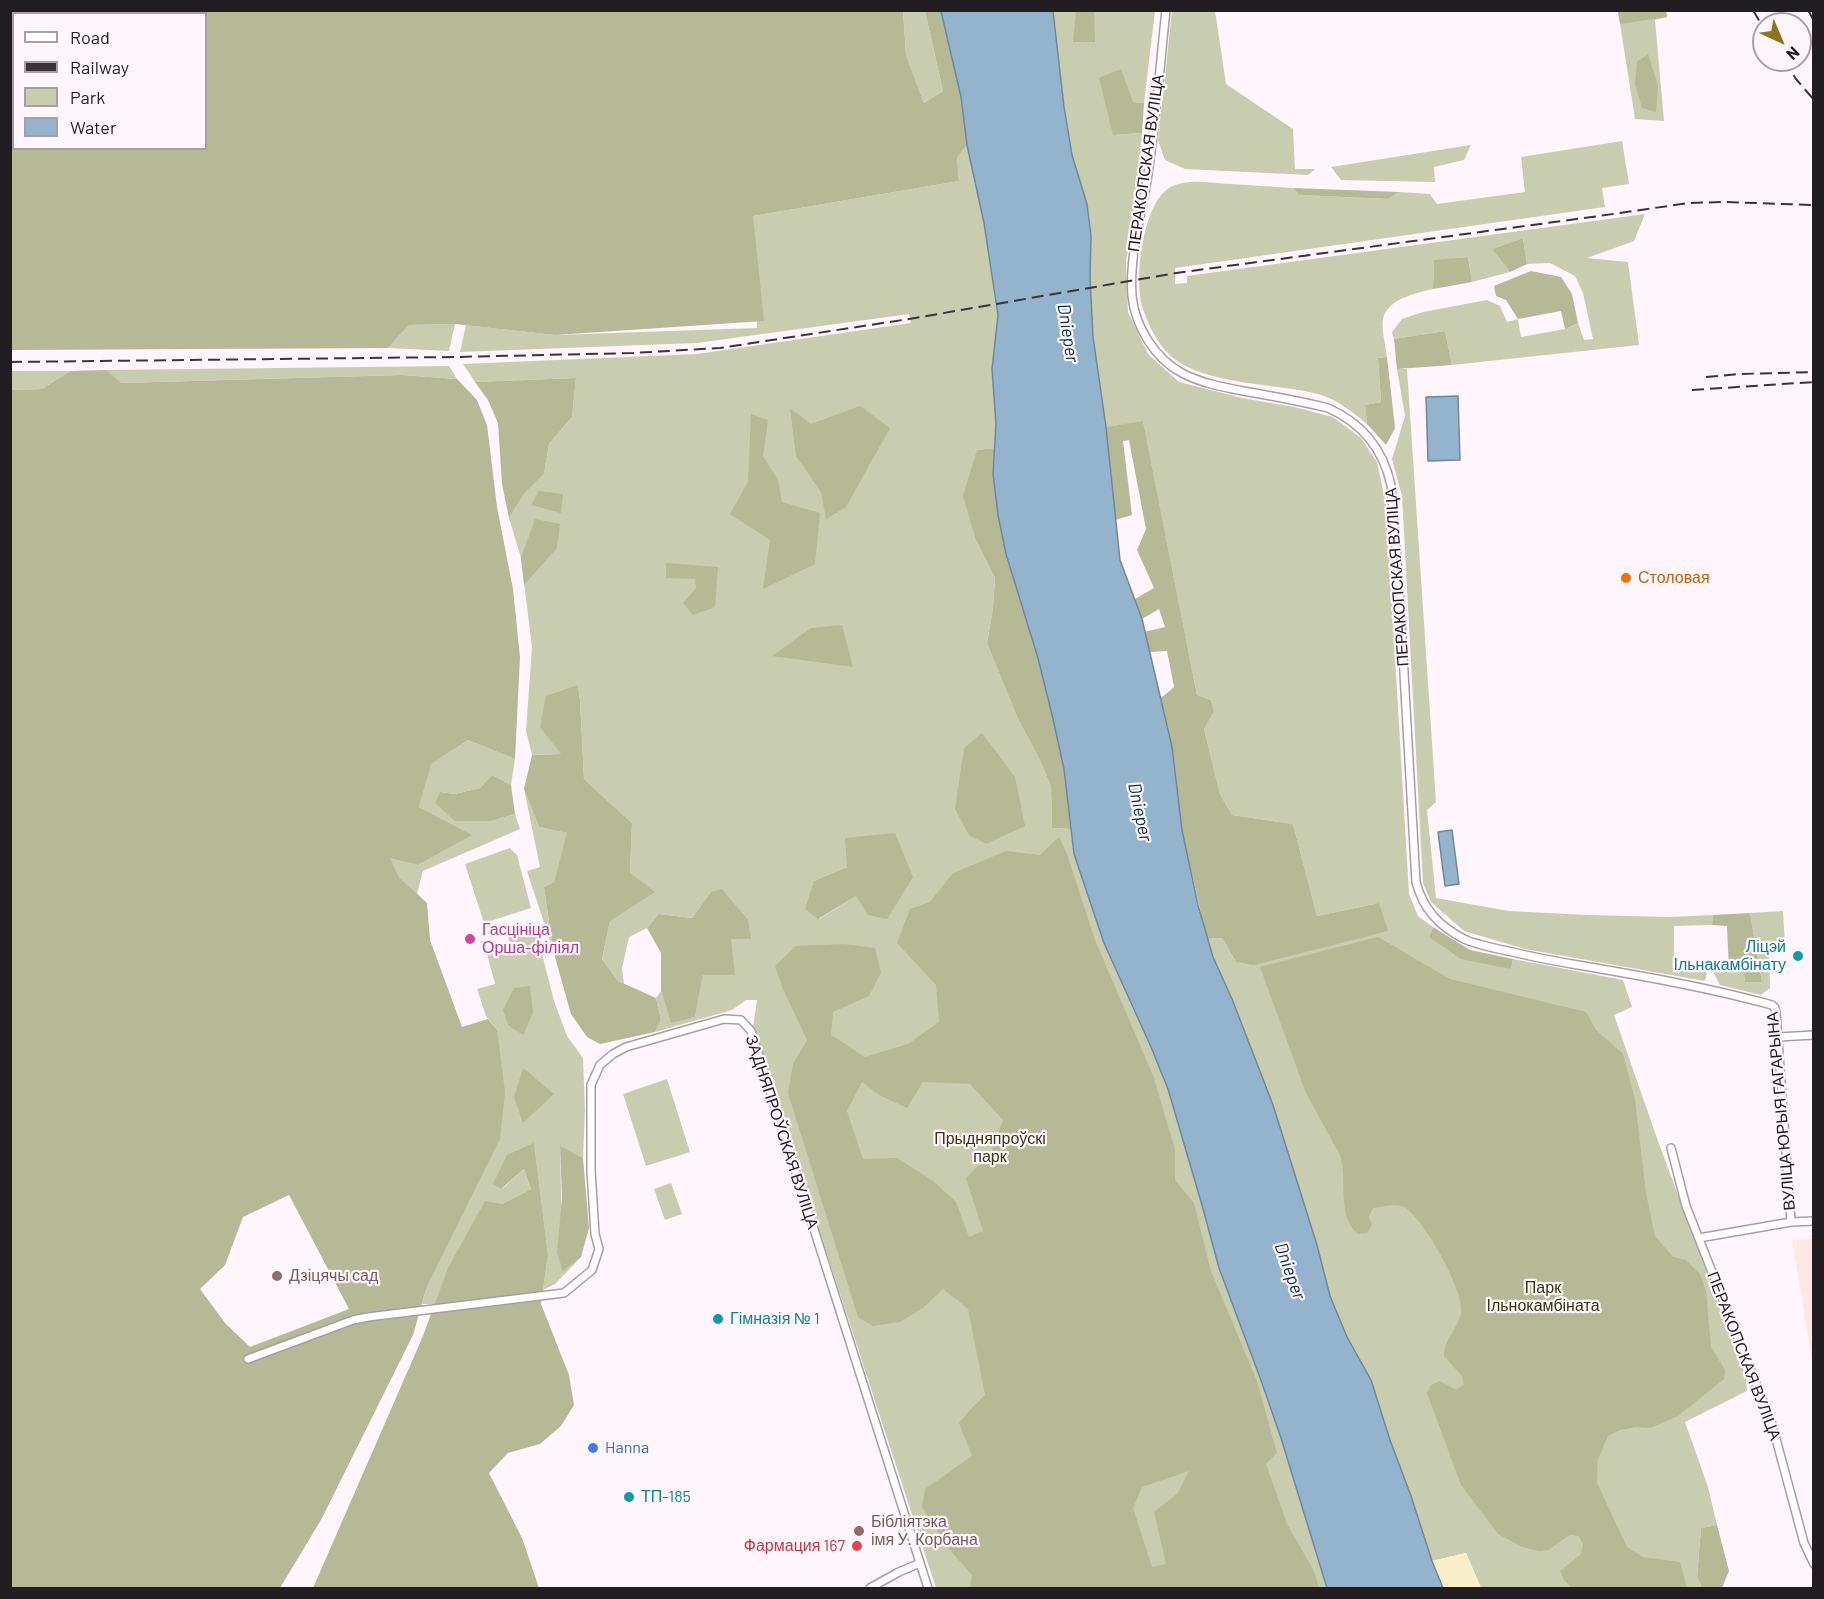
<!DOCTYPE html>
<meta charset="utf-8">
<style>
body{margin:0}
#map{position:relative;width:1824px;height:1599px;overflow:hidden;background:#fef5fd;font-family:Barlow,sans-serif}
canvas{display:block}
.frame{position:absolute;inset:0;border:12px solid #221d21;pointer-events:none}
.legend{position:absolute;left:12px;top:12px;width:195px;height:138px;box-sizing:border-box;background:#fef5fd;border:2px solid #a69fa5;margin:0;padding:8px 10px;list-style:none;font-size:18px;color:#221d21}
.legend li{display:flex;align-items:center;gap:12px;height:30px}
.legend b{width:30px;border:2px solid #a69fa5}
.north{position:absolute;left:1752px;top:12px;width:60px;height:60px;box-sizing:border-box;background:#fef5fd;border:2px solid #a69fa5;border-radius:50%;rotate:136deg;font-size:16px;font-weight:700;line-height:24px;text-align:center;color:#221d21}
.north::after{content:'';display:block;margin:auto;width:21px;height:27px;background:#89771c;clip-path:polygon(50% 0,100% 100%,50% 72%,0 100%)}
</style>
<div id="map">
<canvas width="1824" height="1599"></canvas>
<div class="frame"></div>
<ul class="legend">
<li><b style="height:8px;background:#fff"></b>Road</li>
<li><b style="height:8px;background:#3a3439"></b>Railway</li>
<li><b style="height:16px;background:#c9cdb0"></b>Park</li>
<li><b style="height:16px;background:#94b4ce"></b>Water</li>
</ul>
<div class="north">N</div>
</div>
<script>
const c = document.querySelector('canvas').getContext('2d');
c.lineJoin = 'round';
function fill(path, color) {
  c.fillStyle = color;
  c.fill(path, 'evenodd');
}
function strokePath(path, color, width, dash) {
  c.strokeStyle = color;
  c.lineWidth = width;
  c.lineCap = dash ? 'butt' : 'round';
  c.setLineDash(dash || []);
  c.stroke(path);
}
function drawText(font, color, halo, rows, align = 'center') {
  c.font = font + ' Barlow,sans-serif';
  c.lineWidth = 4.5;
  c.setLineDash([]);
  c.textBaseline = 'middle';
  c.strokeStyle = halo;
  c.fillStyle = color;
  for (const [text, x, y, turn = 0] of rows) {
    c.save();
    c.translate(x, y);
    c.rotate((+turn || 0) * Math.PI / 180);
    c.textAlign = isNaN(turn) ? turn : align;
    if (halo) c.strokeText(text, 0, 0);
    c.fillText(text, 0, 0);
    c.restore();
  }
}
const medical = new Path2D(`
 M1813,1239H1814L1813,1366L1792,1240Z`);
const green = new Path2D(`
 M903,11H925L943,91L924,103L906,55Z
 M1053,11H1155L1144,103L1133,102L1113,135L1142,133L1136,209L1126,261L1128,312L1148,354L1179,382L1242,398L1294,407L1333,417L1361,438L1377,462L1386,504L1409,894L1418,916L1433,927L1429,937L1511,969L1513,959L1623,980L1632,1007L1614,1015L1659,1144L1746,1377L1747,1391L1685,1422L1708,1487L1717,1525L1701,1528L1697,1577L1702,1588H1481L1466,1553L1432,1561L1411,1496L1330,1296L1317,1244L1273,1105L1213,957L1207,939L1222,938L1236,962L1379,903L1317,916L1293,824L1232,815L1220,794L1204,729L1214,712L1211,700L1197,695L1143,422L1106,427L1093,337L1090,277L1091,236L1087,204L1072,155L1064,107Z
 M1172,11H1215L1226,84L1293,129L1295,169H1315L1308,175L1185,169L1165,160L1158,140Z
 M1618,11H1666L1667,17L1655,20L1664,121L1635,119Z
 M1622,141L1629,184L1602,188L1605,207L1175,268V284L1187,283V276L1645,214L1634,241L1587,258L1628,262L1639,345L1452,365L1445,331L1394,339L1392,332L1402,319L1423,312L1487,300L1500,306L1507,322L1518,319L1521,337L1565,329L1578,323L1584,340L1593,339L1583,293L1575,276L1550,263L1527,264L1523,238L1492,249L1510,272L1472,282L1468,257L1434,261L1433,289C1416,293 1387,299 1383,319C1381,328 1386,348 1387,357L1378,358L1381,402L1365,405L1367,424C1353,413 1338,400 1321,395C1278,382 1196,387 1165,350C1154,337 1147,322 1142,306C1134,278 1143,195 1175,185C1192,179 1213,183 1230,184C1251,185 1272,187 1294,188L1300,195L1388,199L1399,192L1430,194L1437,204L1525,192L1521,157Z
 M967,145L984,223L998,315L992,369L996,424L995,448L977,450L976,540L995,578L993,608L987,643L1017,717L1041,762L1051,787L1052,828L1071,829L1074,854L1104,943L1151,1047L1168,1089L1202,1205L1219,1268L1262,1383L1281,1438L1327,1588H936L753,1027L757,1000H746L732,1010L655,1032L661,1020L656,998L661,991L671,1022L695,1017L703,974L711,892L692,918L659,914L647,928L629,937L622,968L624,984L618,981L602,959L610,921L630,873L632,823L584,779L580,700L578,685L561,754L532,755L526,731L532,647L521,558L509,518L524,494L544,474L549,444L572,417L576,378L475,382L463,364L697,354L911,323L909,314L697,343L460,352L466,325L555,335L757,328L753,216L959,181L957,158ZM847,867L856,896L819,919L814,881Z
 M1471,145L1464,160L1434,167L1435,182L1341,180L1331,167Z
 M455,324L449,351L388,348L409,325Z
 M449,366L457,379L401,375L120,383L106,370Z
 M1397,369H1407L1436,802L1427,810L1436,898L1509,911L1587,915L1670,917L1713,915L1712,925L1674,926V966L1707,972L1705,981L1525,949L1464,931L1431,902L1423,883L1402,496L1392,459L1405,416Z
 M10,371H70L42,389L11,390Z
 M468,740L515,759L511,785L492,775L480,788L455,794L440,792L491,821L515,814L520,829L423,871L417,894L399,877L389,857L418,865L471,835L419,807L430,764Z
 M524,789L539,827L568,833L554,882L544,887L553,950L527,871L540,867Z
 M510,848L517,855L531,908L484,923L465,864Z
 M1783,911L1785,945L1769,946L1770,988L1761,995L1720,985L1713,972L1744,968L1762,982L1750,913Z
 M535,926L554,1001L567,1036L583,1058L585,1110L583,1158L560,1147L563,1270L581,1257L555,1284L543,1290L548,1255L534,1144L502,1189L524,1169L531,1189L502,1204L447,1270L435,1304H422L497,1030L486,1016L477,989L495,984L487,954L510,947L508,935Z
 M667,1079L690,1152L646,1166L623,1094Z
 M671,1183L682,1214L665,1220L654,1189Z`);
const forest = new Path2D(`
 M10,11H903L906,55L924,103L943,91L925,11H941L961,97L967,145L957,158L959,181L753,216L764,321L555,335L455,324L409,325L388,348L11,350ZM14,14H206V148H14Z
 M1076,11H1094L1095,42H1073Z
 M1618,11H1666L1667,17L1620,24Z
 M1648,54L1658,86L1656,112L1642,108L1635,84L1637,62Z
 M1121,69L1133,102L1144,103L1142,133L1113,135L1099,78Z
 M1294,188L1399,192L1388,199L1299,195Z
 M1523,238L1527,264L1510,272L1492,249Z
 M1468,257L1472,282L1433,289L1434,260Z
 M1531,271L1561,277L1572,294L1578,323L1565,329L1561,311L1518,319L1506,300L1496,296L1494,286Z
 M1445,331L1452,365L1397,369L1394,339Z
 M1387,357L1395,428L1386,445L1367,424L1365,405L1381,402L1378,358Z
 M106,370L121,383L401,375L457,379L477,400L487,425L497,507L513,589L520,657L515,759L468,740L431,764L419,807L472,835L418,865L390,858L399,877L427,903L430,940L462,1027L488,1019L497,1030L505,1092L500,1139L427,1286L413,1335L321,1520L280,1588H11L10,390L42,389L70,371ZM289,1195L349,1309L250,1347L225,1323L200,1289L225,1265L243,1217Z
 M576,378L572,417L549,444L544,474L524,494L509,518L502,484L498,423L488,400L475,382Z
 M860,406L890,428L846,507L826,519L821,492L796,456L790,408L811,424Z
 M751,414L768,420L763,456L778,480L782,502L820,513L815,564L763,589L770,540L730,514L748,482Z
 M1143,421L1197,695L1211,700L1214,712L1204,729L1220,794L1232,815L1293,824L1317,916L1379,903L1388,931L1254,965L1236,962L1222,938L1207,939L1182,830L1172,747L1160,699L1174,687L1167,651L1150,652L1144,632L1165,627L1159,609L1142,619L1135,599L1154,588L1137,550L1146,529L1129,440L1123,441L1132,515L1115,520L1106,427Z
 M995,448C989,524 1018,586 1038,658C1048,694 1058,732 1064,770C1067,789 1068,809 1071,829L1052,828L1051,787L1041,762L1017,717L987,643L993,608L995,578L976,540L963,496L977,450Z
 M539,491L563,494L561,513L531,505Z
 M535,519L560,524L557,548L524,585L521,558Z
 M666,563L718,567L715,607L693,615L683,603L696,588L695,579L666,578Z
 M842,625L853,667L772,656L811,628Z
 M578,685L580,700L584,779L632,823L630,873L655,892L610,921L602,959L618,981L656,998L661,1020L655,1032L600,1044L587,1037L571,1014L553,950L544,887L554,882L567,833L539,827L524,789L532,755L561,754L540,727L546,696Z
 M982,733L1015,777L1025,826L986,844L969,835L955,809L964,748Z
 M492,775L511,785L515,814L491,821H455L435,803L440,792L455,794L480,788Z
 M895,833L913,877L887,919L868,915L856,896L818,919L805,909L814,881L847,867L845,838Z
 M1059,837L1067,854L1095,940L1154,1078L1175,1150V1180L1194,1203L1211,1271L1257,1381L1277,1453L1266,1464L1287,1524L1314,1571L1319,1588H970L972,1575L949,1549L922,1507L925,1489L972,1456L959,1423L969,1411L985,1395L968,1309L943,1289L923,1308L900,1322L873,1326L858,1317L788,1093L793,1064L807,1040L783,989L775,966L796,946L844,944L875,948L881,973L869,996L833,1012L831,1035L865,1057L908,1044L939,1022L936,985L897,943L910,909L930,902L953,873L1006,851L1040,855ZM862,1082L881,1096L907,1108L923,1082L970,1084L1003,1120L991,1153L966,1178L983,1231L969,1237L956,1202L933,1181L897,1158L863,1159L847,1111ZM1189,1471L1178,1493L1154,1512L1166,1564L1152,1567L1133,1508L1142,1487Z
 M722,889L748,920L751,939H731L735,975H703L695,1017L671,1023L661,991V953L647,928L659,914L692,918L711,892Z
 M1750,913L1762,982H1745L1744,968L1729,971L1727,926L1712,925L1713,915Z
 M1433,927L1470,950L1513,959L1511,969L1461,959L1429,937Z
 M1378,937L1450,979L1586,1012L1596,1030L1623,1054L1635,1100L1646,1193L1655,1236L1673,1257L1686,1260L1700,1274L1706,1291L1711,1347L1725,1370L1724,1379L1678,1416L1650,1428L1637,1427L1620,1430L1608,1436L1598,1459L1597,1483L1627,1547L1643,1557L1680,1562L1687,1588H1572L1564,1580L1560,1571L1581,1554L1583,1545L1579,1536L1570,1535L1548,1550L1539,1551L1522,1547L1498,1534L1461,1485L1427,1393L1431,1385L1440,1381L1456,1390L1464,1385L1462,1376L1444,1356C1444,1340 1457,1329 1461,1314C1466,1293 1423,1217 1404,1207C1395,1203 1382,1207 1373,1208L1369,1217L1372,1225L1367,1233L1358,1234C1336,1216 1348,1179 1340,1155L1306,1093L1260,967Z
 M530,986L533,1013L523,1035L508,1025L503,1010L514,988Z
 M523,1068L554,1094L523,1123L514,1097Z
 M534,1143L548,1255L541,1304L569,1375L574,1405L561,1426L540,1444L508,1453L489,1473L522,1538L539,1588H313L423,1336L447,1270L485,1201L502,1204L531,1189L524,1169L501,1189L493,1184L507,1155Z
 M560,1146L583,1158L589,1228L581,1257L563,1271L557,1253L562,1198Z
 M1717,1525L1729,1571L1722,1588H1702L1697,1577L1701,1528Z`);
const sand = new Path2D(`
 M1466,1553L1481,1588H1443L1432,1561Z`);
const water = new Path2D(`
 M941,11H1053L1064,107L1072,155L1087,204L1091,236L1090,277L1093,337L1106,427L1120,560L1142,619L1172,747L1182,830L1198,905L1213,957L1232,999L1273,1105L1317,1245L1330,1296L1347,1337L1371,1380L1390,1440L1411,1496L1432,1561L1443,1588H1327L1281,1438L1262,1383L1219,1268L1202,1205L1168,1089L1151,1047L1104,943L1074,854L1064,769L1053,719L1038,658L1006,554L998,515L993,474L996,424L992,369L998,315L984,223L967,145L961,97Z
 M1458,396L1460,460L1428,461L1426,397Z
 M1452,830L1459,884L1445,886L1438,832Z`);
const minor = new Path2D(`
 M1166,10C1160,65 1156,120 1148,174C1142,214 1129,254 1132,296C1135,326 1155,359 1182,373C1201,383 1222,387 1243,391C1272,396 1300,401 1328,408C1362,423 1383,449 1391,485L1399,586L1416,882C1423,909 1439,926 1464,939C1478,945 1493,948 1508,951C1533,957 1559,962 1584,966C1648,977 1710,988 1772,1005L1775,1008L1776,1013L1791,1222
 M1778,1037L1814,1035
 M1671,1148L1686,1206L1772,1424L1804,1543L1814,1564
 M1699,1238L1791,1222L1814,1221
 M248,1359L353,1320L368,1317L564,1293L592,1270L599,1249L595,1234L591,1170V1085L600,1065L613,1054L626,1047L724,1019L741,1020L751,1031L928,1588
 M870,1588L899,1572L920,1563`);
const rail = new Path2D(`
 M1753,10L1764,29
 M1808,10L1814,21
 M1784,60L1796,79L1814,100
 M10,362L455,357L633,353L720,348L909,319L1176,273L1599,216L1689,203L1724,202L1814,205
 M1706,377L1740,374L1814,372
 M1692,390L1814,382`);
const markers = [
 [1626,578,6,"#e8710a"],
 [470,939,6,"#d1479c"],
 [1798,956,6,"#0f9aa8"],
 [277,1276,6,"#8d6e63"],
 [718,1319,6,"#0f9aa8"],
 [593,1448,6,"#3f7fe0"],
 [629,1497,6,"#0f9aa8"],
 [859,1531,6,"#8d6e63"],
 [857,1546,6,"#e0444e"]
];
const streetNames = [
 ["ПЕРАКОПСКАЯ ВУЛІЦА",1146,163,-82],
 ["ПЕРАКОПСКАЯ ВУЛІЦА",1397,577,-94],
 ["ВУЛІЦА ЮРЫЯ ГАГАРЫНА",1781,1111,-95],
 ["ЗАДНЯПРОЎСКАЯ ВУЛІЦА",782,1132,72],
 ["ПЕРАКОПСКАЯ ВУЛІЦА",1744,1356,69]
];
const foodNames = [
 ["Столовая",1638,578]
];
const hotelNames = [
 ["Гасцініца",482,930],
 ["Орша-філіял",482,948]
];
const cultureNames = [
 ["Ліцэй",1786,947,"right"],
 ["Ільнакамбінату",1786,965,"right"],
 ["Гімназія № 1",730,1319],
 ["ТП-185",641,1497]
];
const parkNames = [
 ["Прыдняпроўскі",990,1139],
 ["парк",990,1157],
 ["Парк",1543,1288],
 ["Ільнокамбіната",1543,1306]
];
const educationNames = [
 ["Дзіцячы сад",289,1276],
 ["Бібліятэка",871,1522],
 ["імя У. Корбана",871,1540]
];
const shopNames = [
 ["Hanna",605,1448]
];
const healthNames = [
 ["Фармация 167",845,1546]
];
const waterNames = [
 ["Dnieper",1068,333,81],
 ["Dnieper",1140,812,78],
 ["Dnieper",1290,1271,70]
];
fill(medical, '#fee8e6');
fill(green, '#c9cdb0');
fill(forest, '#b5b995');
fill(sand, '#f8efc9');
fill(water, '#94b4ce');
strokePath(water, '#72879a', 1.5);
strokePath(minor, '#a89da7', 10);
strokePath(minor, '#fff', 7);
strokePath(rail, '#3a3439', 2, [12, 6]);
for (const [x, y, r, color] of markers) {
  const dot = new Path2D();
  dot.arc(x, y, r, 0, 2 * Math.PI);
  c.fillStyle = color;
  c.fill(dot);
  strokePath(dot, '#fef5fd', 2);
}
drawText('16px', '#221d21', '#fef5fd', streetNames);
drawText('16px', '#c56008', '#fef5fd', foodNames, 'left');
drawText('16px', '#b23c85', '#fef5fd', hotelNames, 'left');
drawText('16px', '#0d838f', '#fef5fd', cultureNames, 'left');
drawText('16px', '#36380a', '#fef5fd', parkNames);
drawText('16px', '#785e54', '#fef5fd', educationNames, 'left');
drawText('16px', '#366cbe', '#fef5fd', shopNames, 'left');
drawText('16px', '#be3a42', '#fef5fd', healthNames, 'right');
drawText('italic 18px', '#072f4a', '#fef5fd', waterNames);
</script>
